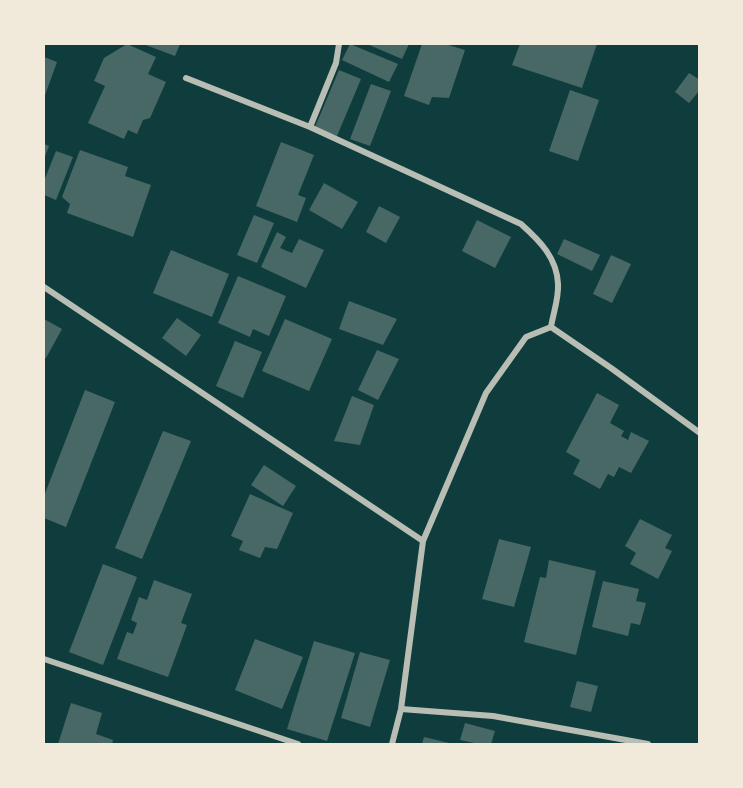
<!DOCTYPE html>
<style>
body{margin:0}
#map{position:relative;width:743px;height:788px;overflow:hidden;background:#0f3d3e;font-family:"Public Sans",sans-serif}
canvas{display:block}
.frame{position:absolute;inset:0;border:45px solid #f1e9da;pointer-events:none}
</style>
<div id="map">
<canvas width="743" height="788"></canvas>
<div class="frame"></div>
</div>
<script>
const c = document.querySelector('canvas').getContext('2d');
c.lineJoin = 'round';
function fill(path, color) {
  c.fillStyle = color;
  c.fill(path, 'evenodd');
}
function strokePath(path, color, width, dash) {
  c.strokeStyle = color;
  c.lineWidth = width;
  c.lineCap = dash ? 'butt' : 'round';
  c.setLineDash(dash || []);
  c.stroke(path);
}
const building = new Path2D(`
 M127,44L156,57L148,74L166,82L150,118L143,120L137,134L128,130L124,139L88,123L105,86L94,81L104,58Z
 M143,44H180L175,56Z
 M350,44L398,64L389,82L342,60Z
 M367,44H409L402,59Z
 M422,44H445L465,50L449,98L432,97L429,105L404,96Z
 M520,44H597L582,88L512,65Z
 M44,57L57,62L44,98Z
 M339,70L361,79L337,136L315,127Z
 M689,73L700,80V90L689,103L675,92Z
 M371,84L391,91L370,146L350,139Z
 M570,90L599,100L578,161L549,151Z
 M281,142L314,155L298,195L306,198L297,222L256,206Z
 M44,144L49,146L44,159Z
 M80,150L128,167L125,176L151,185L133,237L67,213L70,204L62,197Z
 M56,151L73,157L56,200L44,195V181Z
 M324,183L358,202L342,229L309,210Z
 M379,206L400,217L386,243L366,232Z
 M254,215L274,223L257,263L237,255Z
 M477,220L511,237L495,268L462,251Z
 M277,232L286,237L280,248L292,253L299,239L324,250L306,288L261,267Z
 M564,239L600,255L592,271L557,254Z
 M171,250L229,274L212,317L153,293Z
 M611,255L631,264L612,303L593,294Z
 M238,276L286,296L269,336L253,329L250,337L218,323Z
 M349,301L397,319L383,345L339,329Z
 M177,318L201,335L186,356L162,338Z
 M44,319L62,329L46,358L44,357Z
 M285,319L332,339L309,391L262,371Z
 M235,341L262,352L243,398L216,386Z
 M377,350L399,359L378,400L358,390Z
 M85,390L115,402L66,527L44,518V496Z
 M597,393L619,405L610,423L624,431L621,436L628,440L631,432L649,441L631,473L619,467L614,477L608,474L600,489L573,474L580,460L566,452Z
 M352,396L374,405L360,445L334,441Z
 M163,431L191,441L142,559L115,548Z
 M264,465L296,486L283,506L251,485Z
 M250,494L293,513L277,549L265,547L260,558L239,550L243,541L231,536Z
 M640,519L672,535L665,548L672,551L658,579L630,564L636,553L625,546Z
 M499,539L531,547L514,607L482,599Z
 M549,560L596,571L576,655L524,642L540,577L546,578Z
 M103,564L137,577L103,665L69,652Z
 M154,580L192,594L181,623L187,625L168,677L117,659L127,632L133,634L137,623L131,620L139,597L147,600Z
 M603,581L639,589L636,601L646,603L640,625L631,623L628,636L592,627Z
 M255,639L303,657L282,709L235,690Z
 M314,641L355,653L327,741L287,729Z
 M360,652L390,660L370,727L341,718Z
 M577,681L598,686L591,712L570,707Z
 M71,703L102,713L96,734L113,740L112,744H58Z
 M465,723L495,731L491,744H479L460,740Z
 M424,737L453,744H422Z`);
const minor = new Path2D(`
 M186,78L310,127L521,224C540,241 557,258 558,284C559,298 553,314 551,327
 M310,127L336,63L339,44
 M44,287L423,541
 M44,659L298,744
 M401,709L493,716L648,744
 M392,744L401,709L423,541L486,393L526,337L551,327L611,368L700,433`);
fill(building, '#486865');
strokePath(minor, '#b8beb3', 6);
</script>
